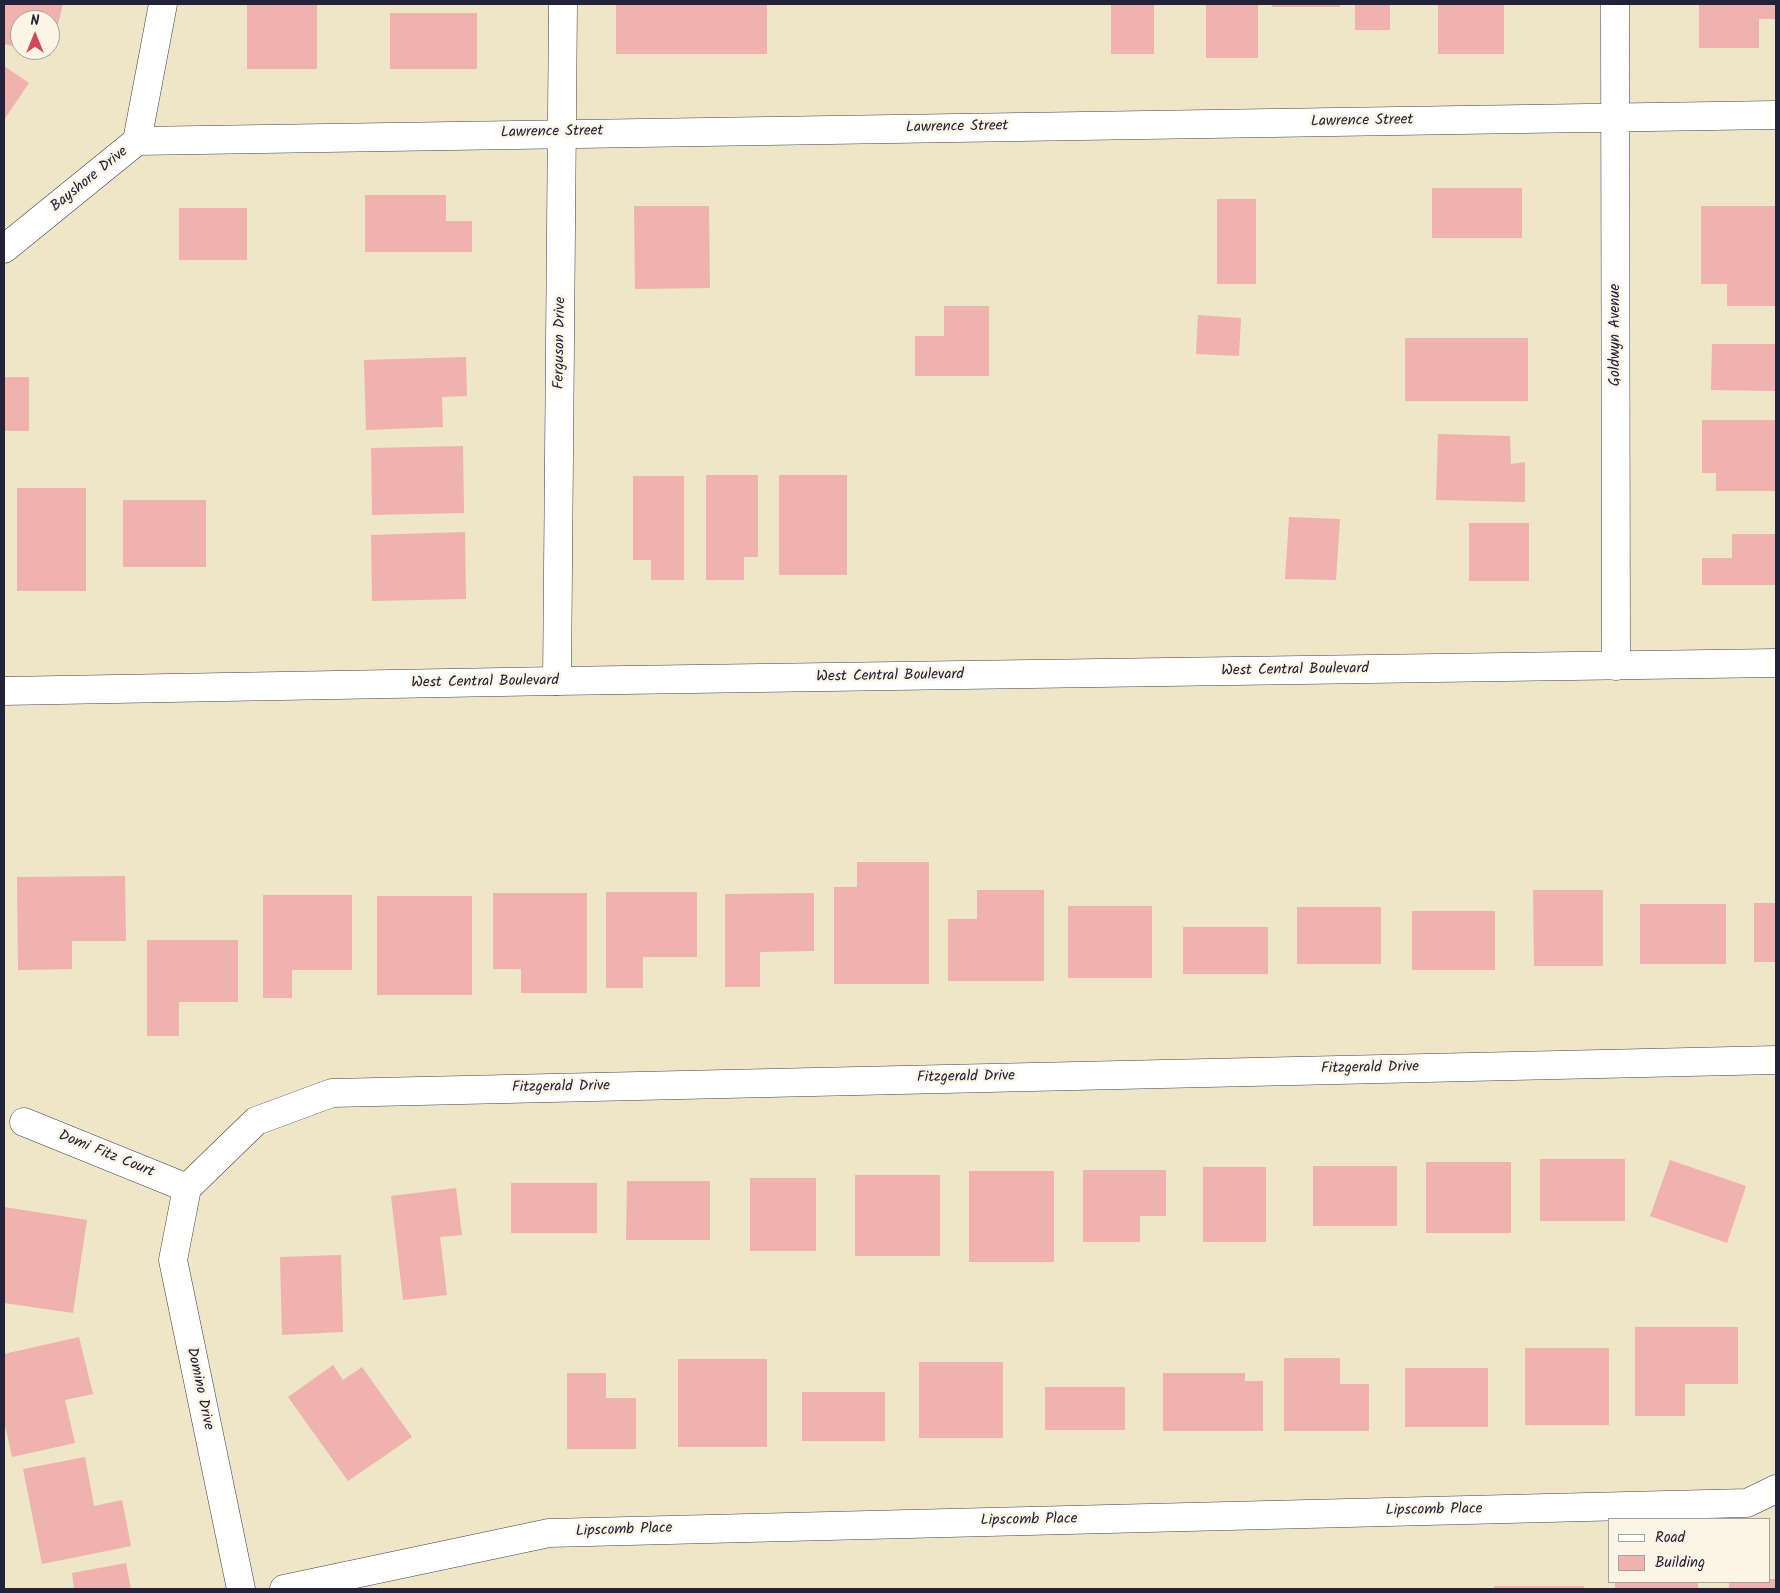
<!DOCTYPE html>
<style>
body{margin:0}
#map{position:relative;width:1780px;height:1593px;overflow:hidden;background:#efe5c7;font-family:Kalam,sans-serif}
canvas{display:block}
.frame{position:absolute;inset:0;border:5px solid #22223b;pointer-events:none}
.legend{position:absolute;left:1608px;top:1518px;width:162px;height:65px;box-sizing:border-box;background:#fcf5e5;border:1px solid #a5a1a1;margin:0;padding:6px 9px;list-style:none;font-size:15px;color:#22223b}
.legend li{display:flex;align-items:center;gap:10px;height:25px}
.legend b{width:25px;border:1px solid #a5a1a1}
.north{position:absolute;left:10px;top:10px;width:50px;height:50px;box-sizing:border-box;background:#fcf5e5;border:1px solid #a5a1a1;border-radius:50%;rotate:0deg;font-size:14px;font-weight:700;line-height:20px;text-align:center;color:#22223b}
.north::after{content:'';display:block;margin:auto;width:18px;height:22px;background:#d1495b;clip-path:polygon(50% 0,100% 100%,50% 72%,0 100%)}
</style>
<div id="map">
<canvas width="1780" height="1593"></canvas>
<div class="frame"></div>
<ul class="legend">
<li><b style="height:6px;background:#fff"></b>Road</li>
<li><b style="height:14px;background:#efb2ae"></b>Building</li>
</ul>
<div class="north">N</div>
</div>
<script>
const c = document.querySelector('canvas').getContext('2d');
c.lineJoin = 'round';
function fill(path, color) {
  c.fillStyle = color;
  c.fill(path, 'evenodd');
}
function strokePath(path, color, width, dash) {
  c.strokeStyle = color;
  c.lineWidth = width;
  c.lineCap = dash ? 'butt' : 'round';
  c.setLineDash(dash || []);
  c.stroke(path);
}
function drawText(font, color, halo, rows, align = 'center') {
  c.font = font + ' Kalam,sans-serif';
  c.lineWidth = 5;
  c.setLineDash([]);
  c.textBaseline = 'middle';
  c.strokeStyle = halo;
  c.fillStyle = color;
  for (const [text, x, y, turn = 0] of rows) {
    c.save();
    c.translate(x, y);
    c.rotate((+turn || 0) * Math.PI / 180);
    c.textAlign = isNaN(turn) ? turn : align;
    if (halo) c.strokeText(text, 0, 0);
    c.fillText(text, 0, 0);
    c.restore();
  }
}
const building = new Path2D(`
 M4,4H63L50,56L30,51L50,50V20H20V48L4,44Z
 M247,4H317V69H247Z
 M616,4H767V54H616Z
 M1111,4H1154V54H1111Z
 M1206,4H1258V58H1206Z
 M1272,4H1340V7H1272Z
 M1355,4H1390V30H1355Z
 M1438,4H1504V54H1438Z
 M1699,4H1776V19H1759V48H1699Z
 M390,13H477V69H390Z
 M4,66L29,83L4,120Z
 M1432,188H1522V238H1432Z
 M365,195H446V221H472V252H365Z
 M1217,199H1256V284H1217Z
 M634,206H709L710,288L635,289Z
 M1701,206H1776V306H1727V284H1701Z
 M179,208H247V260H179Z
 M944,306H989V376H915V336H944Z
 M1198,315L1241,318L1239,356L1196,354Z
 M1405,338H1528V401H1405Z
 M1712,344H1776V391L1711,390Z
 M466,357L467,396L442,397L443,427L366,430L364,360Z
 M4,377H29V431H4Z
 M1702,420H1776V491H1716V473H1702Z
 M1438,434L1510,436L1511,464L1525,462V502L1436,500Z
 M463,446L464,513L372,515L371,448Z
 M706,475H758V557H744V580H706Z
 M779,475H847V575H779Z
 M633,476H684V580H651V560H633Z
 M17,488H86V591H17Z
 M123,500H206V567H123Z
 M1289,517L1340,519L1336,580L1285,579Z
 M1469,523H1529V581H1469Z
 M465,532L466,599L372,601L371,535Z
 M1732,534H1776V585H1702V558H1732Z
 M857,862H929V984H834V887H857Z
 M125,876L126,941H72V969L18,970L17,877Z
 M977,890H1044V981H948V919H977Z
 M1533,890H1603V966H1534Z
 M606,892H697V957H643V988H606Z
 M493,893H587V993H521V969H493Z
 M814,893V951L760,952V987H725V894Z
 M263,895H352V970H292V998H263Z
 M377,896H472V995H377Z
 M1754,903H1776V962H1754Z
 M1640,904H1726V964H1640Z
 M1068,906H1152V978H1068Z
 M1297,907H1381V964H1297Z
 M1412,911H1495V970H1412Z
 M1183,927H1268V974H1183Z
 M147,940H238V1002H179V1036H147Z
 M1540,1159H1625V1221H1540Z
 M1670,1160L1746,1186L1727,1243L1650,1216Z
 M1426,1162H1511V1233H1426Z
 M1313,1166H1397V1226H1313Z
 M1203,1167H1266V1242H1203Z
 M1083,1170H1166V1216H1140V1242H1083Z
 M969,1171H1054V1262H969Z
 M855,1175H940V1256H855Z
 M750,1178H816V1251H750Z
 M627,1181H710V1240H626Z
 M511,1183H597V1233H511Z
 M456,1188L462,1235L440,1237L447,1295L403,1300L391,1196Z
 M4,1207L87,1220L73,1313L4,1303Z
 M341,1255L343,1332L282,1335L280,1257Z
 M1635,1327H1738V1384H1685V1416H1635Z
 M79,1337L93,1394L65,1400L75,1443L12,1457L4,1421V1354Z
 M1525,1348H1609V1425H1525Z
 M1284,1358H1340V1384H1369V1431H1284Z
 M678,1359H767V1447H678Z
 M919,1362H1003V1438H919Z
 M333,1365L343,1380L362,1367L412,1437L348,1481L288,1397Z
 M1405,1368H1488V1427H1405Z
 M567,1373H606V1398H636V1449H567Z
 M1163,1373H1245V1381H1263V1431H1163Z
 M1045,1387H1125V1430H1045Z
 M802,1392H885V1441H802Z
 M85,1457L94,1506L122,1500L131,1546L42,1564L23,1469Z
 M126,1563L131,1589H74L72,1573Z
 M1769,1579H1776V1589H1729V1582H1769Z
 M1615,1582H1698V1589H1615Z
 M1494,1586H1584V1589H1494Z`);
const minor = new Path2D(`
 M1615,4L1616,666
 M137,141L1776,115
 M4,249L137,141L163,4
 M4,691L557,681
 M24,1122L187,1188
 M187,1188L256,1121L332,1093L1776,1060
 M187,1188L173,1260L241,1589
 M284,1589L549,1533L1747,1503L1776,1489`);
const tertiary = new Path2D(`
 M563,4L557,681L1776,663`);
const streetNames = [
 ["Lawrence Street",1362,122,-1],
 ["Lawrence Street",957,128,-1],
 ["Lawrence Street",552,133,-1],
 ["Bayshore Drive",90,180,-39],
 ["Goldwyn Avenue",1616,335,-90],
 ["Ferguson Drive",561,343,-89],
 ["West Central Boulevard",1295,671,-1],
 ["West Central Boulevard",890,677,-1],
 ["West Central Boulevard",485,683,-1],
 ["Fitzgerald Drive",1370,1069,-1],
 ["Fitzgerald Drive",966,1078,-1],
 ["Fitzgerald Drive",561,1088,-1],
 ["Domi Fitz Court",106,1155,22],
 ["Domino Drive",199,1389,78],
 ["Lipscomb Place",1434,1511,-1],
 ["Lipscomb Place",1029,1521,-1],
 ["Lipscomb Place",624,1531,-2]
];
fill(building, '#efb2ae');
strokePath(minor, '#413f50', 29);
strokePath(tertiary, '#413f50', 29);
strokePath(minor, '#fff', 28);
strokePath(tertiary, '#fff', 28);
drawText('15px', '#22223b', '#fcf5e5', streetNames);
</script>
